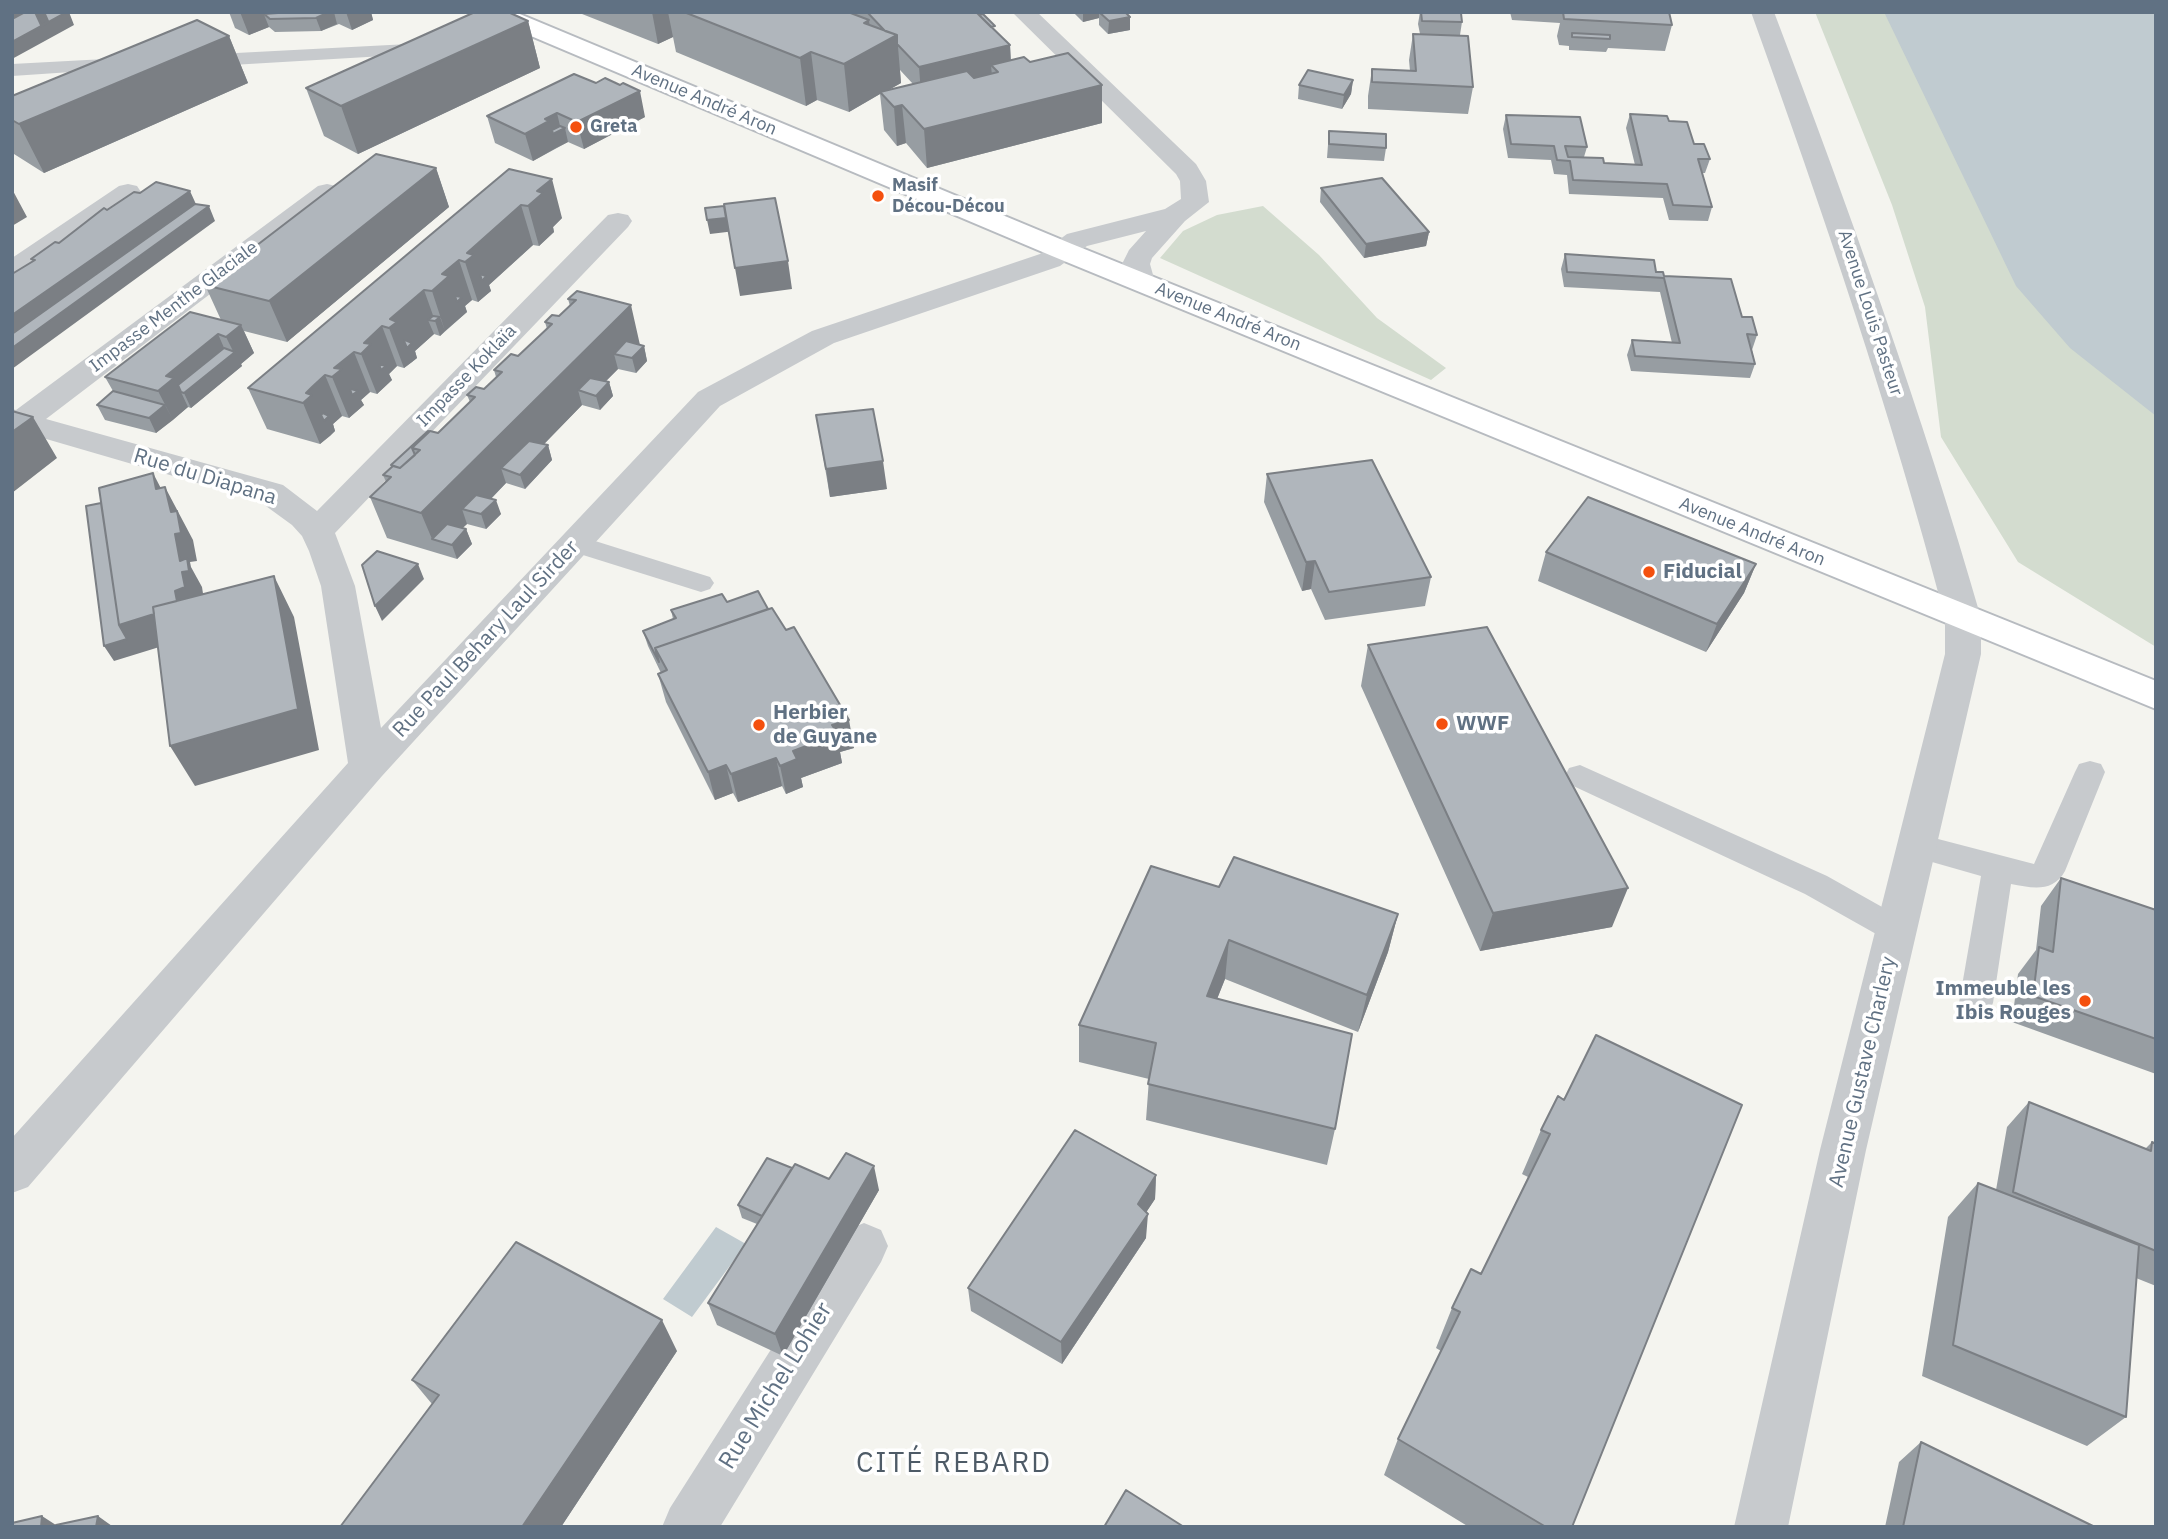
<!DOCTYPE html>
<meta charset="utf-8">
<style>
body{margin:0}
#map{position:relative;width:2168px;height:1539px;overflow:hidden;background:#f4f4ef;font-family:"IBM Plex Sans",sans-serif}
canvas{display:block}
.frame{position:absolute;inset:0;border:14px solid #607183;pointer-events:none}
</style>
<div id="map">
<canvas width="2168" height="1539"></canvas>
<div class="frame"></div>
</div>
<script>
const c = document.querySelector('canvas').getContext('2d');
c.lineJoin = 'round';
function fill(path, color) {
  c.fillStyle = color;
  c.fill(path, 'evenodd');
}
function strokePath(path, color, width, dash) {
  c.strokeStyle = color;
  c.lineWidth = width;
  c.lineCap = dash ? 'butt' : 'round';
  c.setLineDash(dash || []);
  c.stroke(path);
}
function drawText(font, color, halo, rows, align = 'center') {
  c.font = font + ' "IBM Plex Sans",sans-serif';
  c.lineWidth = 7;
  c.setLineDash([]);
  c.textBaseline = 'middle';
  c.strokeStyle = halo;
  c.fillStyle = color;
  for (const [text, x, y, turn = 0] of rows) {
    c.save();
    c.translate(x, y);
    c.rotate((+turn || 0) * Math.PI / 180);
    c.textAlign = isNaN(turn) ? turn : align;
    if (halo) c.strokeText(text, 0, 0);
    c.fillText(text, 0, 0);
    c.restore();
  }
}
const green = new Path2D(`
 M1815,12H2156V647L2018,562L1941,437L1925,307L1892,205Z
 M1263,206L1319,255L1377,318L1446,368L1431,380L1160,258L1183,231L1217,215Z`);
const water = new Path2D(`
 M1884,12H2156V416L2070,348L2016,286Z
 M716,1227L746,1244L692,1317L663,1299Z`);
const service = new Path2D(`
 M428,43L437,49L435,53L198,67L189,61L198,55Z
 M124,58L131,60L133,64L131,68L12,76V64Z
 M576,535L710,577L714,583L710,589L701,592L567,550L563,544L567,538Z
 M2090,761L2101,764L2105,772L2065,871C2053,893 2032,888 2011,884L1993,1003L1988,1013L1976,1017L1964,1013L1959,1003L1981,876L1904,854L1900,845L1904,836L1915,833L2034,864L2075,772L2079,764Z
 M1580,765L1827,876L1907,921L1912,930L1907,939L1896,943L1885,939L1805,894L1569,784L1565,776L1569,768Z`);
const minor = new Path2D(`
 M1012,12H1037L1196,164L1206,181L1209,202L1185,221L1152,258L1150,264L1155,282L1151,288L1141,291L1131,288L1122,264L1129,250L1146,231L1087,246L1060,266L834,343L720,406L382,776L28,1187L12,1193V1138L348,763L321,586L309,551L302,536L292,525L259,501L12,429V409L16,410L318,186L327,184L336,186L340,192L336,198L46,419L283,485L317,511L608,215L618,213L628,215L632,221L628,227L335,533L355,586L381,728L698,392L812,331L1040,254L1067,234L1165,209L1181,199L1180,181L1176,174Z
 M128,184L137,186L141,192L137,198L22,277L12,279V258L119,186Z
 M1963,606L1976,609L1981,618V654L1866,1150L1788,1527H1734L1820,1150L1945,654V618L1950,609Z
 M864,1223L881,1230L888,1246L881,1262L720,1527H662L670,1508L847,1230Z`);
const tertiary = new Path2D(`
 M1751,12H1774C1850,212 1922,412 1981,618L1976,627L1963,630L1950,627L1945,618C1891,412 1823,212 1751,12Z`);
const secondary = new Path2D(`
 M483,12H515L1072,244L2156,681V709L1052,256L486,17Z`);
const wall = new Path2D(`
 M229,12H371L373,20L352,30L339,24L321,31L275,32L269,27L249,35L235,28Z
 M577,12H976L1010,45L1011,60L1102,123L927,168L906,143L897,146L884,130L880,94L849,112L817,100L806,106L676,52L673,37L658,44ZM900,70L913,84L888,90L901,83Z
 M1073,12H1126H1125L1130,17V30L1108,34L1099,25V18L1083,22Z
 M1420,12L1462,22L1460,35L1473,87L1468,114L1368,109V96L1372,69L1410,71L1409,60L1413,34H1420L1418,24Z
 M1510,12H1669L1672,25L1665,51L1608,48L1606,52L1569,50V46L1559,45L1557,36L1560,23L1512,20Z
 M528,21L540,68L358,154L324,136L306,88Z
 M229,36L248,83L44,173L14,154L12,150V96Z
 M574,74L645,117L584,149L568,142L533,161L495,143L487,116Z
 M1353,80L1351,94L1342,109L1298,99L1299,85Z
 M1630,114L1669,121L1710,159L1705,173H1702L1712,207L1708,221L1669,220L1663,198L1569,194L1567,175L1554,174L1551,160L1508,158L1503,129L1506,115L1587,147L1584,157L1604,163L1635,165L1626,128Z
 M1329,131L1386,148L1384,161L1327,158Z
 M436,168L449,207L287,342L244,331L254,353L241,364L242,366L191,408L188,407L156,433L105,420L97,405L113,391L105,377L221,320L205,285Z
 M509,169L562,218L553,227L554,232L539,246L533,245L489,285L491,291L486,295L478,302L472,300L465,306L467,312L440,336L434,334L415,351L417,358L412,362L404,368L397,366L389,374L392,380L377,394L370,392L361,400L364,405L349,418L342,416L333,424L335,431L320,444L267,429L248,388Z
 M1321,188L1429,232L1426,246L1364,258L1320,202Z
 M1565,254L1656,272L1742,317L1757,335L1752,350L1755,364L1750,378L1631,371L1627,355L1632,340L1672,343L1660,292L1564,287L1561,269Z
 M577,291L640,345L644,346L647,361L636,373L618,369L606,381L609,382L613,396L600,410L582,405L544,444L548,445L552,460L525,489L506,483L491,499L501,514L486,529L467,524L462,528L466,529L472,544L457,559L387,538L370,497L386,482L383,475L392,467L391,465L428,431L438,433L470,402L467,395L484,389L496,377L494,370L518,356L547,329L545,322L559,316L570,306L568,299Z
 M816,415L887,489L830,497Z
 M1267,474L1431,577L1425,606L1325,620L1311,589L1302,591L1264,502Z
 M1546,552L1756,564L1744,593L1706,652L1538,581Z
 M727,602L768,609L854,748L840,752L842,763L801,778L803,787L786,794L782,786L738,802L733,793L715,800L666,702L658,674L661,673L648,646L643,631L673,619L671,610Z
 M1368,645L1612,927L1480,951L1361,686Z
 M2061,878L2156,910V1074L2012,1022L2018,974L2036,950L2041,906Z
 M1219,887L1398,914L1388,952L1358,1032L1225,979L1217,999L1335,1129L1327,1165L1146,1120L1149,1079L1079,1062V1025Z
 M1558,1096L1572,1527H1469L1384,1475L1398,1439L1441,1351L1436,1348L1452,1308L1481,1274L1528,1177L1522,1174L1541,1130Z
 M2029,1102L2145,1149L2152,1142L2156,1144V1286L2136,1278L2126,1417L2087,1446L1922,1376L1948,1217L1978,1183L1996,1190L2007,1127Z
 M792,1168L829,1179L879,1190L783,1356L717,1325L708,1303L757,1224L742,1218L738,1205Z
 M1156,1175L1155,1199L1146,1212V1238L1062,1364L971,1311L968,1288Z
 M677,1351L561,1527H340L432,1404L412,1380Z
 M1921,1442L2095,1527H1885L1899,1462Z`);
const shadedWall = new Path2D(`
 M12,12H30L12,35Z
 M35,12H44L48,21L41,25Z
 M67,12H69L74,25L12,59V42Z
 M240,12H263L269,27L249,35Z
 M329,12H334L337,24L321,31L316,18Z
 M346,12H371L373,20L352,30Z
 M652,12H668L673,37L658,44Z
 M1083,12H1099V18L1083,22Z
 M1130,17V30L1108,34L1109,21Z
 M869,20L872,49L897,35L901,83L882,94L880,92V94L849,112L844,64L864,23Z
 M528,21L540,68L358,154L341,106Z
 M229,36L248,83L44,173L19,124Z
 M1010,45L1011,71L998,72L991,65L992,76L921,93L919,67Z
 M811,52L817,100L806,106L800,58Z
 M1353,80L1351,94L1342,109L1344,95Z
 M1102,85V123L927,168L924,129Z
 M640,91L645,117L584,149L577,122Z
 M902,105L906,143L897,146L894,107Z
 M557,113L561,130L565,128L568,142L556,148L553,134L556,148L533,161L525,134L545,119Z
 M436,168L449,207L287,342L269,301Z
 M552,179L562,218L553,227L554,232L539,246L528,206L537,191Z
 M12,189L27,217L12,226Z
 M190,191L200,213L209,206L215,221L12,369V315Z
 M521,205L533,245L489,285L491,291L478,302L465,262L467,253Z
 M750,215L752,229L710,234L707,220Z
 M1429,232L1426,246L1364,258L1366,244Z
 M459,260L472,300L465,306L467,312L445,331L432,291L442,274Z
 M788,261L792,289L740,296L735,268Z
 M424,290L435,321L428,320L434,334L415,351L417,358L412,362L410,355L412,362L404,368L389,328L390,319Z
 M631,305L640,345L614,354L618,369L592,395L578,390L582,405L516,473L501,468L506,483L477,513L462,509L467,524L447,543L432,539L421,513Z
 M440,317L445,331L440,336L435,321Z
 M241,325L254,353L241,364L242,366L191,408L184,393L181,392L188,407L173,420L158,391L166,376L218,334L228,357L234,353L226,337Z
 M382,326L397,366L389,374L392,380L377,394L361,354L364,343Z
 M644,346L647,361L636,373L632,358Z
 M354,352L370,392L361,400L364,405L349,418L332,377L334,368Z
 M325,375L342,416L333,424L335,431L330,436L324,421L330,436L320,444L303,403L306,393Z
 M609,382L613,396L600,410L596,396Z
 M165,405L173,420L156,433L149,418Z
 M33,417L57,458L12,493V432Z
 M548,445L552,460L525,489L520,475Z
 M883,461L887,489L830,497L826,469Z
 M153,473L168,502L156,489Z
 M165,487L193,540L197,561L190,562L191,567L202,587L204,600L195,636L114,661L104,646L119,625L175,591L180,561Z
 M496,500L501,514L486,529L481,514Z
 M466,529L472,544L457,559L452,545Z
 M1315,561L1311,589L1302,591L1306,562Z
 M418,564L424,579L382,621L375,606Z
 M1756,564L1744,593L1706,652L1717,624Z
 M274,576L294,617L319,750L195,786L170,746Z
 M849,720L854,748L840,752L842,763L801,778L803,787L786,794L780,766L793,751L832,725Z
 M776,758L782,786L738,802L731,774Z
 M726,765L733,793L715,800L708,772Z
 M1628,888L1612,927L1480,951L1493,913Z
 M1398,914L1388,952L1358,1032L1367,995Z
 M1229,940L1225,979L1203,1034L1207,996Z
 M874,1166L879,1190L783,1356L775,1334Z
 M1156,1175L1155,1199L1136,1228L1138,1204Z
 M1148,1214L1146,1238L1062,1364L1061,1342Z
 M662,1320L677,1351L561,1527H522Z
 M42,1516L59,1527H41Z
 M98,1516L112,1526V1527H96Z`);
const building = new Path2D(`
 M25,12H35L41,25L48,21L44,12H67L12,42V19Z
 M292,12H329L316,18L270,19L264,14Z
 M475,12H508L528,21L341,106L306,88Z
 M684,12H848L869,20L864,23L897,35L844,64L811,52L800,58Z
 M867,12H976L1010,45L919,67L897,44V35L885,31Z
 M1099,12H1125L1130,17L1109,21Z
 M1421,12L1461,13L1462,22L1422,21Z
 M1563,12H1669L1672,25L1564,19Z
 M983,14L995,26L991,27L979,15Z
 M197,20L229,36L19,124L12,120V96Z
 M1572,33L1610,35V39L1572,37Z
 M1413,34L1468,36L1473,87L1372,82V69L1416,71Z
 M1068,53L1102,85L924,129L902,105L894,107L880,92L967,71L974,78L998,72L991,65L1024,57L1030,62Z
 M1308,70L1353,80L1344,95L1299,85Z
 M574,74L596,83L605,78L620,85L623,83L640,91L577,122L557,113L545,119L549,121L525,134L487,116Z
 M1630,114L1667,116L1669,121L1687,122L1694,144H1704L1710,159H1698L1712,207L1673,205L1667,184L1573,180L1570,161L1557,160L1554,146L1511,144L1506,115L1580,117L1587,147L1565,146L1568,157L1603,158L1604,163L1642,165Z
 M560,126L565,128L553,134L552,130Z
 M1329,131L1386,134V148L1329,144Z
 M376,154L436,168L269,301L205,285Z
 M509,169L552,179L537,191L543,193L528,206L521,205L467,253L474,255L465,262L459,260L442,274L449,276L432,291L424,290L390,319L397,322L389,328L382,326L364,343L371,344L361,354L354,352L334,368L342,369L332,377L325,375L312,387L306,393L312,395L303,403L248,388Z
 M1382,178L1429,232L1366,244L1321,188Z
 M156,182L190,191L12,315V274L35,260L31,259L55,242L59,243L104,208L107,210L134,192L140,193Z
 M775,198L788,261L735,268L724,204Z
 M195,204L209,206L12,348V334Z
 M724,206L726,218L707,220L705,208Z
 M1565,254L1654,260L1656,272H1663L1664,276L1731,279L1742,317H1752L1757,335L1747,334L1755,364L1635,356L1632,340L1680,343L1664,278L1567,272Z
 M480,274L486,276L482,281Z
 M577,291L631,305L421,513L370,497L391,477L383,475L393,466L400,468L420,450L412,448L430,431L438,433L475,397L467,395L476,387L484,389L502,372L494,370L511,354L518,356L552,324L545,322L552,315L559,316L576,300L568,299Z
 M455,296L462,297L457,302Z
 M190,312L241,325L226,337L218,334L166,376L174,378L158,391L105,377Z
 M433,316L440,317L435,321L428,320Z
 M405,340L412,343L407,348L404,341Z
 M626,341L644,346L632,358L614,354Z
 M224,348L235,352L184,393L181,392L178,385Z
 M379,364L386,366L381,370Z
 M590,378L609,382L596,396L578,390Z
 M350,389H351L358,391L352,395Z
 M113,391L165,405L149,418L97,405Z
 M873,409L883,461L826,469L816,415Z
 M12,411L33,417L12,432Z
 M323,413L329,416L324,421L321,415Z
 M428,431L429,432L412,448L415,455L400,468L391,465Z
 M529,441L548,445L520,475L501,468Z
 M1372,460L1431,577L1329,592L1315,561L1306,562L1267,474Z
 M153,473L156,489L165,487L171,512L177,511L181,533L175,534L180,561L187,558L189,571L182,572L185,587L175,591L177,601L153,607L154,614L119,625L99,488Z
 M476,495L496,500L481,514L462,509Z
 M1588,497L1756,564L1717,624L1546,552Z
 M101,503L119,625L127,639L104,646L86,506Z
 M447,524L466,529L452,545L432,539Z
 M377,551L418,564L375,606L362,565Z
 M274,576L298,709L170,746L153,607Z
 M758,591L768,609L655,648L659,662L643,631L676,618L671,610L722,594L727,602Z
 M772,608L786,630L794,627L849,720L832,725L838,734L793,751L797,759L780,766L776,758L731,774L726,765L708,772L658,674L667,670L655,648Z
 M1487,627L1628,888L1493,913L1368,645Z
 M1234,857L1398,914L1367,995L1229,940L1207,996L1352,1034L1335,1129L1148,1084L1156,1043L1079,1025L1151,866L1219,887Z
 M2061,878L2156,910V1039L2033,996L2039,947L2053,952Z
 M1596,1035L1742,1105L1572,1527H1546L1398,1439L1460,1312L1452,1308L1471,1269L1481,1274L1550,1134L1541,1130L1558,1096L1564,1100Z
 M2029,1102L2151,1151L2152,1142L2156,1144V1251L2013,1192Z
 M1075,1130L1156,1175L1138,1204L1148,1214L1061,1342L968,1288Z
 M846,1153L874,1166L775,1334L708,1303L795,1164L829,1179Z
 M767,1158L792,1168L762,1216L738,1205Z
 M1978,1183L2139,1245L2126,1417L1953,1345Z
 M516,1242L662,1320L522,1527H340L439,1395L412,1380Z
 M1921,1442L2095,1527H1903Z
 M1126,1490L1184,1527H1104Z
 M42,1516L41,1527H12V1523Z
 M98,1516L96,1527H56V1525Z`);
const markers = [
 [576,127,7,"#f4500e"],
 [878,196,7,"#f4500e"],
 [1649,572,7,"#f4500e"],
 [1442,724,7,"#f4500e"],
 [759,725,7,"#f4500e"],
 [2085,1001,7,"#f4500e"]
];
const farStreetnames = [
 ["Avenue André Aron",704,100,23],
 ["Impasse Menthe Glaciale",174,307,-37],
 ["Avenue Louis Pasteur",1870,313,72],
 ["Avenue André Aron",1228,317,22],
 ["Impasse Koklaïa",467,376,-46],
 ["Avenue André Aron",1752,532,22]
];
const farPoinames = [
 ["Greta",590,127],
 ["Masif",892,186],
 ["Décou-Décou",892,207]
];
const streetNames = [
 ["Rue du Diapana",205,477,17],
 ["Rue Paul Behary Laul Sirder",486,639,-47],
 ["Avenue Gustave Charlery",1863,1072,-77]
];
const poiNames = [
 ["Fiducial",1663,572],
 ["Herbier",773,713],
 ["de Guyane",773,737],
 ["WWF",1456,724],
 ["Immeuble les",2071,989,"right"],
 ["Ibis Rouges",2071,1013,"right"]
];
const nearStreetnames = [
 ["Rue Michel Lohier",776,1386,-58]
];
const nearNeighbourhoodnames = [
 ["CITÉ REBARD",954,1464]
];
fill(green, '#d3dccf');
fill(water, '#c0cbd0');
strokePath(secondary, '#b7bbc0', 4);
fill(service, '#c7cacd');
fill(minor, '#c7cacd');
fill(tertiary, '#c7cacd');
fill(secondary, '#fff');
fill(wall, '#979da2');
fill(shadedWall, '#7b7f84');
fill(building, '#b0b6bc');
strokePath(building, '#7b7f84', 2);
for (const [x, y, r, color] of markers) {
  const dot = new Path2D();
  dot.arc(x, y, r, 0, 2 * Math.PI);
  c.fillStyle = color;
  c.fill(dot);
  strokePath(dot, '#fff', 2.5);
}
drawText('18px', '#607183', '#fff', farStreetnames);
drawText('bold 18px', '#607183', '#fff', farPoinames, 'left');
drawText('21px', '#607183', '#fff', streetNames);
drawText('bold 21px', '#607183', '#fff', poiNames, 'left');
drawText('24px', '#607183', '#fff', nearStreetnames);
c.letterSpacing = '2px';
drawText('28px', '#4e5b67', '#fff', nearNeighbourhoodnames);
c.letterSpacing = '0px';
</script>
